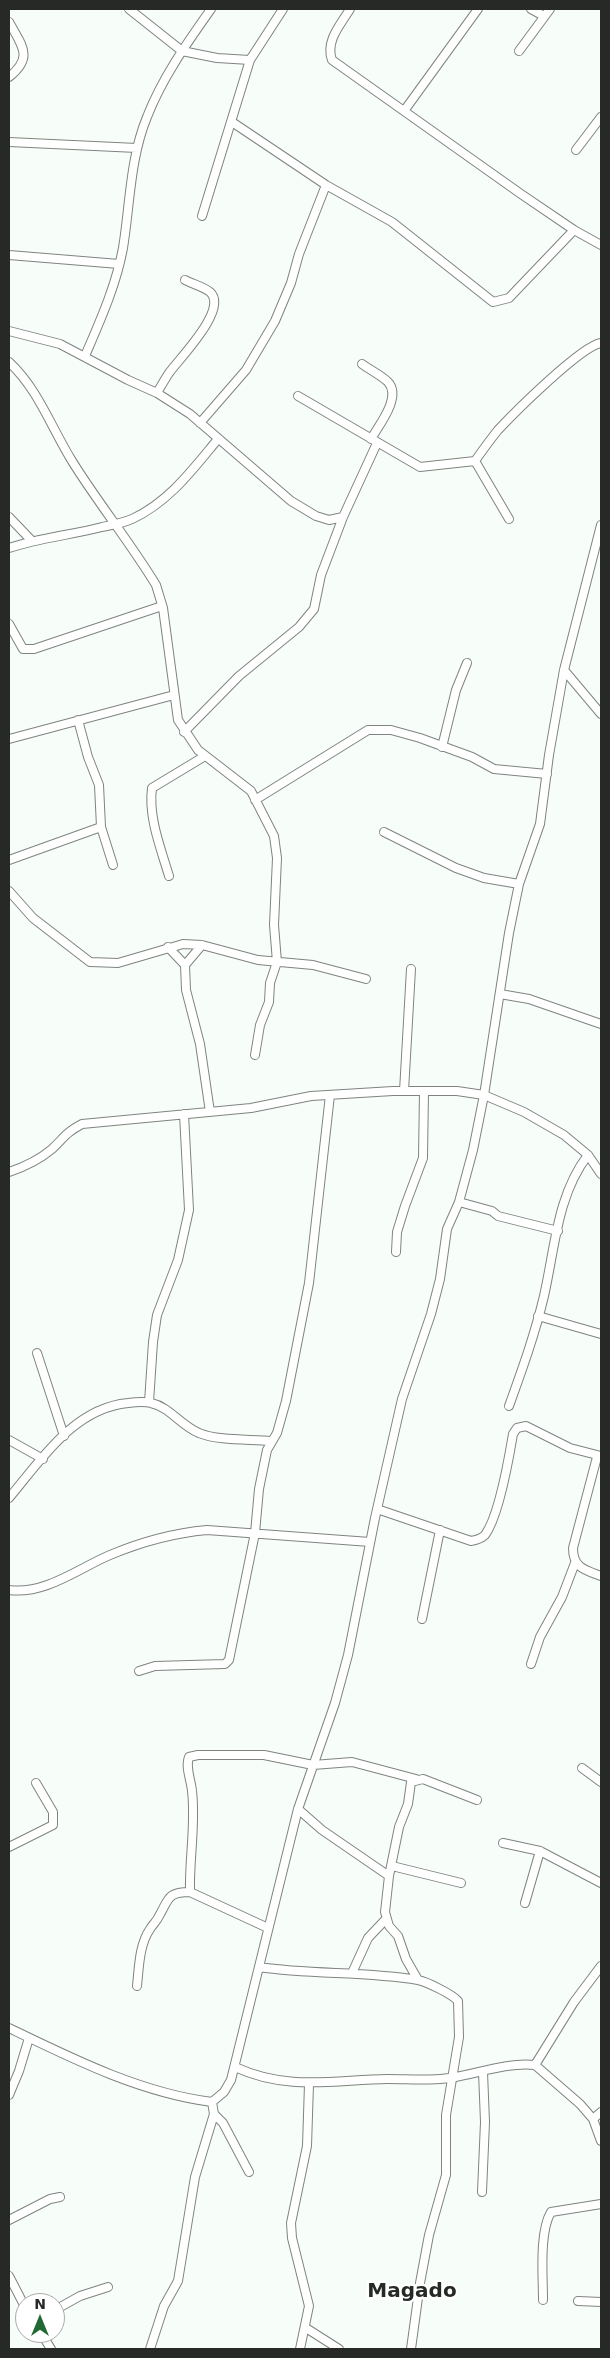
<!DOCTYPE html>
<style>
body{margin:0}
#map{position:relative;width:610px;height:2358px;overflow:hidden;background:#f7fdf8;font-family:"DejaVu Sans",sans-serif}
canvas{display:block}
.frame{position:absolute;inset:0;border:10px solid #272927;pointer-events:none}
.north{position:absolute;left:15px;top:2293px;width:50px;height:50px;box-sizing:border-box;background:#fff;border:1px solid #a9a9a9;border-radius:50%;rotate:0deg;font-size:14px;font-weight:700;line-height:20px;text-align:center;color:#272927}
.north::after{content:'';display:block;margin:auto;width:18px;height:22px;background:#216834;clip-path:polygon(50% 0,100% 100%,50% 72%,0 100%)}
</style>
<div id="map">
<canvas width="610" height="2358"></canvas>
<div class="frame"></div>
<div class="north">N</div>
</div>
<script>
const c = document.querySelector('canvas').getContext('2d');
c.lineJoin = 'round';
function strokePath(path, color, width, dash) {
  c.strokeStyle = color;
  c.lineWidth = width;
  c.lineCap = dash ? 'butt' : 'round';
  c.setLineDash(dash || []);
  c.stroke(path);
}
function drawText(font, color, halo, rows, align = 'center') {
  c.font = font + ' "DejaVu Sans",sans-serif';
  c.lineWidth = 5;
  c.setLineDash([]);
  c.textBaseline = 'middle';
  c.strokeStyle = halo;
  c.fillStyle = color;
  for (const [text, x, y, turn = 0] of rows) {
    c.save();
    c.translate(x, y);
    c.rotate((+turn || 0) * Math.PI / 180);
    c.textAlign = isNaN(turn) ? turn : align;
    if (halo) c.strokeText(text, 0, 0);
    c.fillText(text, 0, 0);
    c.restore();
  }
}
const street = new Path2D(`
 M129,9L182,51L217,58L250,60
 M350,9C341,24 325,41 332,60L521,194L574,230L601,245
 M531,9L544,16
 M9,22C22,46 34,57 9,77
 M519,51L550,9
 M404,111L478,9
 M232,122L326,185L392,222L493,302L509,298L574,230
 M9,142L137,148
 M576,150L601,117
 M202,216L250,60L283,9
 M9,255L119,264
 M9,331L60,344L128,380L157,393L190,414L291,501L316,516L329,520L343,517
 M85,356C100,321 116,286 123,248C130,205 130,158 147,117C162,78 187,43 211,9
 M9,362C38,389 51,427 72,461C98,503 130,542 156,585L163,608L178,720L198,750L251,791L274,836L277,858L274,925L277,962L270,983L269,1002L260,1025L255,1055
 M362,364C370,370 381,375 388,382C402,397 379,425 371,439
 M157,393C161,386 165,379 169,373C179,359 229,309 210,292C204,287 193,284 185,280
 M298,396L420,467L475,461C482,451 490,440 498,430C514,413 581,346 601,343
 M200,423L246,370L275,321L291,283L299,254L326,185
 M475,461L509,519
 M9,517L32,541
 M9,548C39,538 71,535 102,527C112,525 123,523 132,519C169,502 193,469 218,439
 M9,624L23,649H34L162,606
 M564,670L601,714
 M78,720L88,757L99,785L101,827L113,865
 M184,732L239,676L299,627L314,609L321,575L343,517L377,443
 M9,739L174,695
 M442,747L456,690L467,663
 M255,800L368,730H391L420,738L472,757L494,769L547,774
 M384,832L456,868L484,878L519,884
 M9,860L101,827
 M169,876C161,849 148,817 152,788L205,756
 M9,891L33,918L90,962L118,963L183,944L202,945L258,960L313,965L366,979
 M168,947L185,965L186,990L200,1044L210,1112
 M185,965L202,945
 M500,994L529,999L601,1024
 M404,1091L411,969
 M9,1172C24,1167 39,1160 52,1149C64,1138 65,1133 82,1124L251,1108L311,1096L393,1091H457L484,1095L524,1112L564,1135L588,1155L601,1174
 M459,1202L492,1211L498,1216L558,1231
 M396,1252L397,1232L405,1206L423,1158L424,1091
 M538,1316L601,1334
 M37,1353L64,1436
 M149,1402L153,1342L157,1315L178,1260L189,1210L184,1114
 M509,1406C522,1370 535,1334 544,1296C555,1248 557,1195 588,1155
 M9,1440L43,1459
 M597,1457L573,1548C573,1568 585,1570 601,1576
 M9,1498C41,1460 74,1408 128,1403C135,1402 144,1401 151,1403C170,1407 181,1426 199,1433C218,1441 250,1439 271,1441
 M377,1509L471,1541C477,1540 481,1539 485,1535C499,1516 509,1458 513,1434L517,1428L526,1426L570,1448L601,1456
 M9,1590C45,1595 79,1568 110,1555C141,1542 174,1533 207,1530L370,1542
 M422,1619L440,1530
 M531,1664L540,1637L562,1597L575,1563
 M139,1671L155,1666L225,1664L229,1660L255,1533L259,1489L267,1450L277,1433L286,1401L309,1283L330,1095
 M582,1768L601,1782
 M298,1809L322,1830L389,1876
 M503,1843L540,1851L525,1903
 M9,1847L53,1825V1812L36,1783
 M540,1851L601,1883
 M392,1866L461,1883
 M190,1892C189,1858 196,1825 192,1791C191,1780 185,1767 189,1757L198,1755H264L313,1765L352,1762L416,1779
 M259,1967C312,1975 366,1971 418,1980
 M352,1973L368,1938L386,1919
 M137,1986C139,1968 139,1945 150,1929C153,1924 157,1921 159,1916C169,1899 167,1892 190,1892L268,1928
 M9,2028C73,2059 141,2093 212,2102L224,2092L231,2080L298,1809L335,1703L348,1655L375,1518L402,1399L431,1314L440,1279L447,1229L459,1202L473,1150L484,1095L509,933L519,884L540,824L549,755L564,670L601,525
 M535,2065L574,2002L601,1966
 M235,2067C287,2091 332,2080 388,2079C409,2079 428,2081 449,2078C477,2074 506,2062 535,2065L580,2104L593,2119L601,2141
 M9,2095L19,2071L29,2038
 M214,2114L223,2123L249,2172
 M593,2119L601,2112
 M482,2192L485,2122L483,2072
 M9,2220L50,2199L60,2197
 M9,2276L25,2307
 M543,2300C543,2276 539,2232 551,2212L601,2204
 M578,2301L601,2302
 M55,2310L80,2296L108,2287
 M306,2328L339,2349
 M41,2333L51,2349
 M150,2349L164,2306L178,2281L195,2177L214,2114L212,2102
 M300,2349L309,2306L292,2238L291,2223L307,2146L309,2084
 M411,2349L420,2283L429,2235L446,2175V2115L459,2037L458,2001C452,1994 427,1982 418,1980L406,1959L398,1936L389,1926L385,1912L389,1876L399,1827L408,1804L411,1782L423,1779L477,1800`);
const quarterNames = [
 ["Magado",412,2292]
];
strokePath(street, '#7f847f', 10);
strokePath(street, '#fff', 8);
drawText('bold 20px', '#272927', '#fff', quarterNames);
</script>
